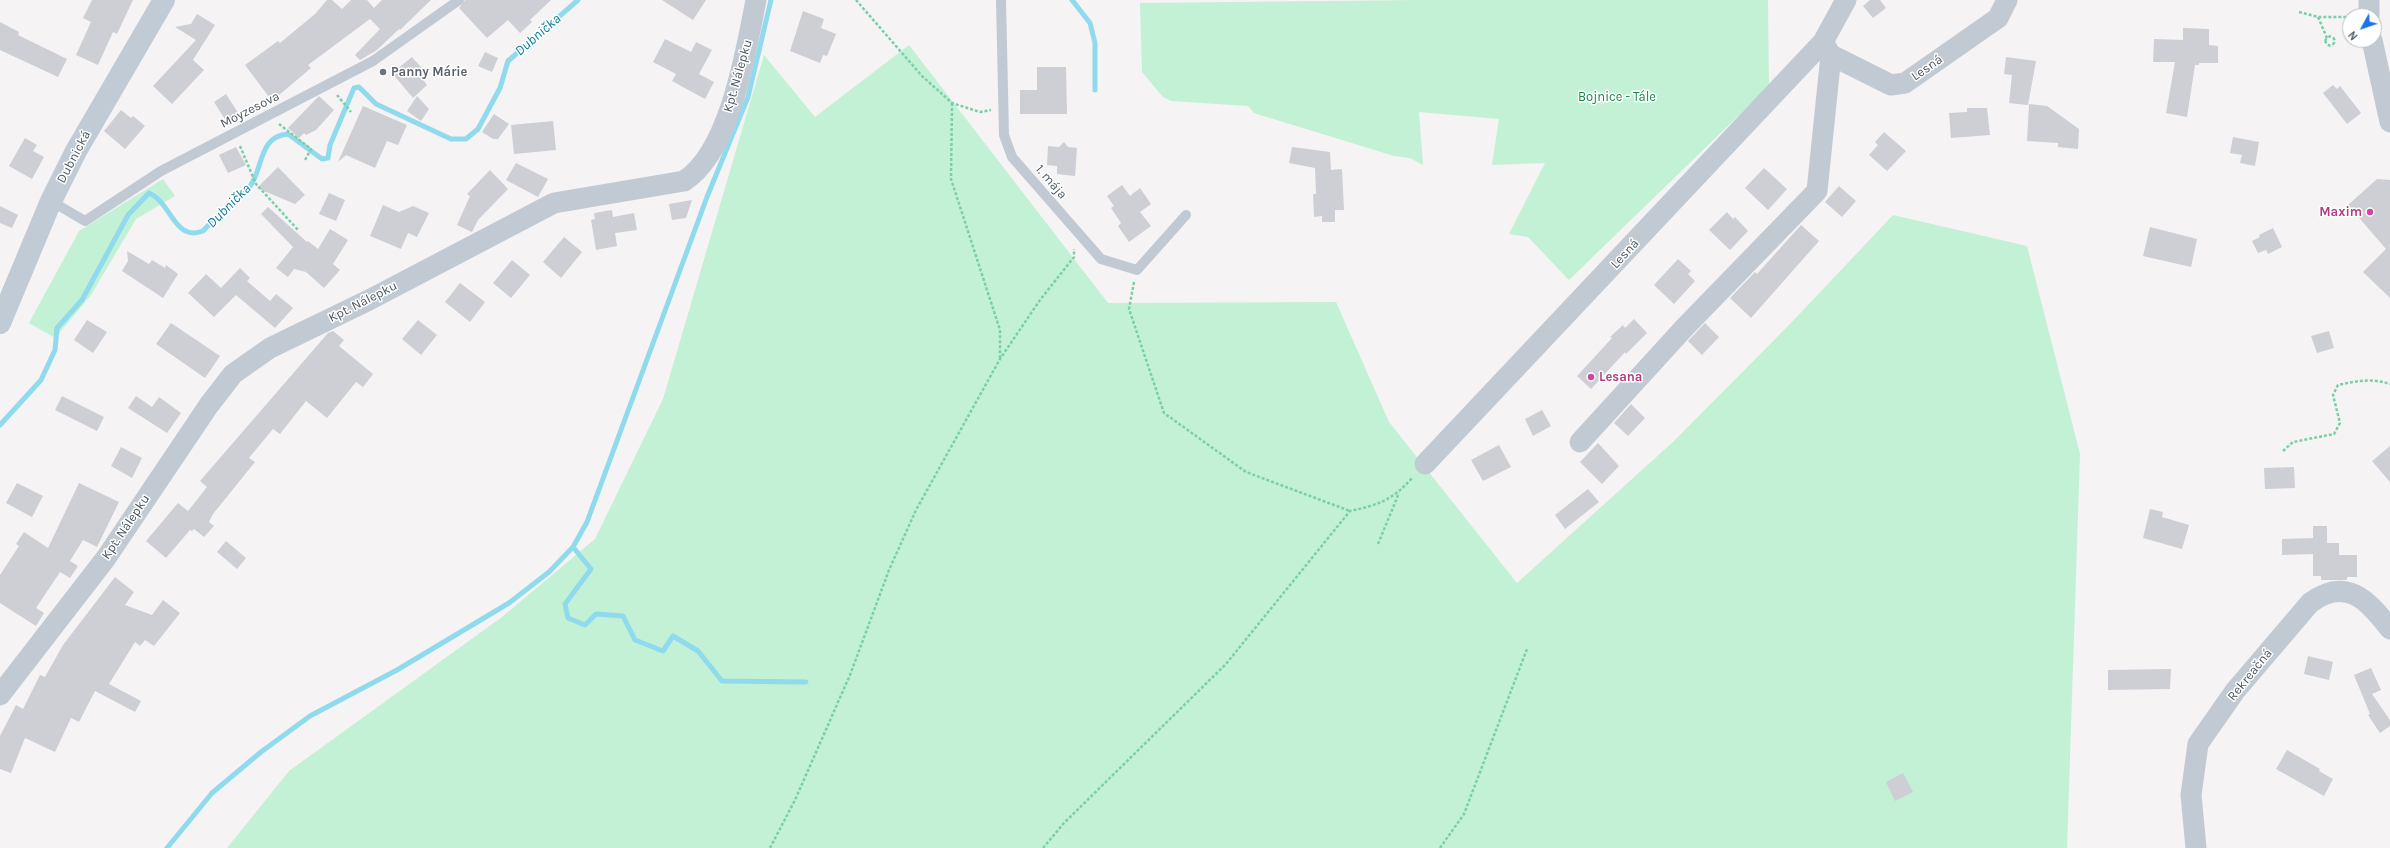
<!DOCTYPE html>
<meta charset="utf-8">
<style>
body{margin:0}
#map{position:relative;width:2390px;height:848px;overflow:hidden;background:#f5f3f3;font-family:Karla,sans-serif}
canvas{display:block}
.north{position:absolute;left:2342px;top:8px;width:40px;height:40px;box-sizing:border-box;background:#fff;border:1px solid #b7bbc0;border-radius:50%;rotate:230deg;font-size:11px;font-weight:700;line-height:16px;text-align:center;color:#4a5661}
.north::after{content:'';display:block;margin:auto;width:14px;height:18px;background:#1a73e8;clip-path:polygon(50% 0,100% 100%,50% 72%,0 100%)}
</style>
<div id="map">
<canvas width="2390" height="848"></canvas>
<div class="north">N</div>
</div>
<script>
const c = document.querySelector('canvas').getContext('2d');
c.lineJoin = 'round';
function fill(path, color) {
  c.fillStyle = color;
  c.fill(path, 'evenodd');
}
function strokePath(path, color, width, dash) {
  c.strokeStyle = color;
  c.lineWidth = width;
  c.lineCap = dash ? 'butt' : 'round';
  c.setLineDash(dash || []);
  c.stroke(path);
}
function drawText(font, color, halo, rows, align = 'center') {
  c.font = font + ' Karla,sans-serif';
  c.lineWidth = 3;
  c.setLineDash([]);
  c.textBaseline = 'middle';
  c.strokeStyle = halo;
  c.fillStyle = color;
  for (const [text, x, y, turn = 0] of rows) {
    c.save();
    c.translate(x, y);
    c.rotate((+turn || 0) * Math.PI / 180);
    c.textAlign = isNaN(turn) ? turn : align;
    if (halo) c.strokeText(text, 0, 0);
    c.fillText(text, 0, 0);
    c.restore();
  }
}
const green = new Path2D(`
 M1423,0H1768L1769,86L1569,280L1528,237L1509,234L1545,163L1492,165L1499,119L1419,112L1423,165L1410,158L1394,156L1254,113L1248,106L1171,101L1163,97L1142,72L1140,3Z
 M909,45L1108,303L1336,302L1389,422L1517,583L1674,441L1792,322L1893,215L2027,246L2080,454L2067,848H227L289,771L502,617L595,539L663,399L764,55L815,117Z
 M163,179L175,196L136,219L91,295L55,338L29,323L79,231Z`);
const stream = new Path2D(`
 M1072,0L1090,23L1095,43V90
 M0,425L41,380L55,350L57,328L82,300L128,215L149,193C172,203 174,242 203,231C217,214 241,203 252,183C263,165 260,136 288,134L322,159L328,158L330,145L354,88L359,87L376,104L451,139H466L478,129L500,88L508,61L578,0
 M573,547L591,569L565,604L568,618L585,625L596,614L623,616L635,640L663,651L673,636L698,651L722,681L806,682
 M167,848L212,793L261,752L310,716L397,670L509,603L549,572L573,547L587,522L707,197L748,97L771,0`);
const building = new Path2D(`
 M92,0H133L117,34L113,32L98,65L76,55L91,22L83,18Z
 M327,0H332L342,9L351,0H367L374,8L382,0H431L400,30L399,29L377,50L360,60L355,55L380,29L370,19L308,65L311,68L272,101L245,65L278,41L280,43L315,14Z
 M465,0H551L530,20L532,22L520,33L508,20L487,38L459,8Z
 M662,0H706L693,20Z
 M1870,0H1880L1886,8L1873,18L1863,6Z
 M803,11L824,19L821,28L836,34L827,56L823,55L820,63L790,51Z
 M197,14L215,25L193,60L204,70L172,104L153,86L196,40L175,27L191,24Z
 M0,22L19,32L18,35L67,59L58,77L0,50Z
 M2183,28L2209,29V45L2218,46V63H2199V65H2195L2187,117L2166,113L2175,62H2153L2154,39L2183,40Z
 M665,39L691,52L696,42L712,50L699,74L714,82L705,99L672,81L676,74L653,62Z
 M485,52L498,58L492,72L478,66Z
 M412,57L427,74L422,78L427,85L413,98L392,73Z
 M2006,57L2036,61L2028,105L2009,103L2012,75L2004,74Z
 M1037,67H1066L1067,114H1020V90H1037Z
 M2333,85L2337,89L2340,86L2361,113L2347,124L2323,93Z
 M226,94L240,116L228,124L214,102Z
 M319,96L334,110L316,130L306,135L304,133L299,138L288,128Z
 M417,96L429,109L421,121L407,111Z
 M2029,104L2047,106L2079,129L2078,149L2058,147V143L2027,141Z
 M363,106L407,125L398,145L387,141L375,168L346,155L338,162Z
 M1967,108H1987L1990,135L1951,138L1949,113L1967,112Z
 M121,110L131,118L133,116L145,126L125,149L104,131Z
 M494,114L509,124L498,139H493L482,132Z
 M553,121L556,150L514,154L511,125Z
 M1884,132L1906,151L1887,171L1869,155L1878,145L1875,142Z
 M2233,137L2259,142L2255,166L2240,163L2242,155L2230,153Z
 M25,138L37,145L33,151L44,157L32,179L9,166Z
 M1064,142L1068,147L1077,148L1075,176L1057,174V166L1047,165L1048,146L1059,147Z
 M236,147L246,165L228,173L219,155Z
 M1292,147L1330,152L1331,170L1342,169L1344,210H1335V222H1322V216L1314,217L1313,194H1316L1315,168L1289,163Z
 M516,163L548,179L538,197L506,180Z
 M278,167L305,195L295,204L257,188Z
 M1764,168L1787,189L1768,210L1745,188Z
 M490,170L508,189L478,220L472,232L457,225L470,196L467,194Z
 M2377,179L2390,180V298L2363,272L2386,249L2348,205Z
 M1122,185L1130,196L1140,188L1151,204L1140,212L1151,226L1129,242L1118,226L1121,223L1111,208L1114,206L1107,196Z
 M1839,186L1856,201L1842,217L1825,202Z
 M329,193L345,200L336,221L319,214Z
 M692,200L686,218L672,220L669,204Z
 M383,205L399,212L413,206L429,213L417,237L408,233L401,249L370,236Z
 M0,206L18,215L12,228L0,223Z
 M268,207L307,242L308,241L318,249L330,229L348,240L333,264L340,270L324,288L306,272L294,269L288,277L276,268L293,247L261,214Z
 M612,210L613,217L634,213L637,230L615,233L617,246L596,250L591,220L595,219L594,213Z
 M1727,212L1733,219L1735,217L1748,231L1730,250L1709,230Z
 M1801,225L1819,241L1751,318L1730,298L1755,272L1757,274Z
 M2150,227L2197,239L2191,267L2143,256Z
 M2273,228L2282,247L2268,254L2266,250L2258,253L2252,241L2260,237L2259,235Z
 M564,237L582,252L561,278L543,262Z
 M127,251L149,264L152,260L165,268L166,265L178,274L163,298L122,271L128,261Z
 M1678,259L1691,271L1688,274L1695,281L1674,304L1654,285Z
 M512,260L530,275L511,298L493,283Z
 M240,268L250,278L247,281L270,301L276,294L293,308L275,328L236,295L214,317L188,293L206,274L221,288Z
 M460,283L485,302L470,322L445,302Z
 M1634,319L1647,333L1626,354L1625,352L1591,389L1577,376L1612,338L1610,337L1623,325L1625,328Z
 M87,320L107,332L93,353L74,340Z
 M418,320L437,335L421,355L402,339Z
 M171,323L220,356L205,378L156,344Z
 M1705,323L1719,337L1702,355L1688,341Z
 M333,331L344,340L339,346L373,374L363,387L356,382L327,418L306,401L280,434L273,429L249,458L255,462L213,514L209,522L214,526L204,537L194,529L192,531L190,530L166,558L146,541L178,503L188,511L207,487L200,481L328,333Z
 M2329,331L2334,348L2317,353L2311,336Z
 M62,396L104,417L97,431L55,410Z
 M136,396L152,407L159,397L181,413L167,433L128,408Z
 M1631,404L1645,418L1628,436L1614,423Z
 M1542,410L1551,426L1533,436L1525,419Z
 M1598,443L1619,466L1602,484L1580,462Z
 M1499,445L1511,467L1483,481L1471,460Z
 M2390,446V482L2372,461Z
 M121,447L142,458L132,478L111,466Z
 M2294,467L2295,488L2265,489L2264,468Z
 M17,483L43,496L32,517L6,503Z
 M79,483L119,502L97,547L83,540L70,561L78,566L70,578L60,572L36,608L44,613L36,626L0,603V575L19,546L16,544L24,532L48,548Z
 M1588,489L1599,502L1565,529L1555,515Z
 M2150,509L2163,512L2162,517L2189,525L2182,549L2143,538Z
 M2313,526H2327V543H2339V555H2357V577H2347V580H2321V576H2313V554L2282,555V539L2313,538Z
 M226,541L246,558L237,569L217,552Z
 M115,577L134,592L125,605L152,615L163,600L180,613L154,646L145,640L140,646L135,642L109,684L141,701L135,712L95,691L79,722L71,718L55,752L25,738L11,773L0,769V736L16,705L23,709L40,675L45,677L63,645Z
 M2308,656L2333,662L2329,680L2304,674Z
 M2371,668L2381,690L2372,694L2390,720V726L2380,733L2368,715L2370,714L2354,675Z
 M2171,669L2170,689L2108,690V670Z
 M2287,750L2320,769L2319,771L2333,779L2324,796L2276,769Z
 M1903,773L1913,792L1895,801L1886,782Z`);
const path = new Path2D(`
 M856,0L922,76L952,103L980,112L991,110
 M2299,12L2318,17H2350
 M2318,17L2327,38
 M2325.5 41a4.5 4.5 0 1 1 9 0a4.5 4.5 0 1 1-9 0Z
 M337,95L351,112
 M952,103L951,179L1000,330V359
 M279,124L311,149L305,160
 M240,146L256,184L299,231
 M1134,282L1129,309L1164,413L1246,472L1350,511
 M2283,451L2293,442L2334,434L2340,423L2333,395L2338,385C2356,381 2372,378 2390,384
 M1378,544L1399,493
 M770,848L795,800L850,675L889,570L916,510L1000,359L1040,300L1074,257V249
 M1043,848L1064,823L1226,664L1350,511C1378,505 1393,500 1412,478
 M1440,848L1464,814L1527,649`);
const lane = new Path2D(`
 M1001,0L1004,135L1012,157L1101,259L1137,270L1186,215
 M51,201L85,221L161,171L373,61L459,0`);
const street = new Path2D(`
 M2369,16V0
 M2372,40L2390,122
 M1831,55L1891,85L1905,83L1998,18L2007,0
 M1580,442L1685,327L1817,191L1831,55L1823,42
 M1425,464L1823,42L1846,0
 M0,695L106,558L209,405L233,374L270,348L369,300L554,203L684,181C730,152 746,51 756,0
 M2196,848L2191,795L2198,744L2235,691L2310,603C2346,576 2368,600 2390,629`);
const secondary = new Path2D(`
 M0,323L51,201L76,151L164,0`);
const markers = [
 [383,72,4,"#6b7280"],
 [2370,212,4,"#d1479c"],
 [1591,377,4,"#d1479c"]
];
const streetNames = [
 ["Lesná",1927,68,-35],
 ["Kpt. Nálepku",738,76,-74],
 ["Moyzesova",250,110,-27],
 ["Dubnická",74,157,-62],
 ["1. mája",1051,182,49],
 ["Lesná",1625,254,-47],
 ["Kpt. Nálepku",363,302,-27],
 ["Kpt. Nálepku",126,527,-56],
 ["Rekreačná",2250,675,-51]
];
const worshipNames = [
 ["Panny Márie",391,72]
];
const parkNames = [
 ["Bojnice - Tále",1617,97]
];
const hotelNames = [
 ["Maxim",2362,212],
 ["Lesana",1599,377,"left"]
];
const waterNames = [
 ["Dubnička",538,35,-41],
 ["Dubnička",229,206,-45]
];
fill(green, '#c3f1d5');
strokePath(stream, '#90daee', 5);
fill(building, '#cdcfd5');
strokePath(path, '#7ad0a6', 2.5, [3, 2]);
strokePath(lane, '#c1cad2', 10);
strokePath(street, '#c1cad2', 21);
strokePath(secondary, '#c1cbd6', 22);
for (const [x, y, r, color] of markers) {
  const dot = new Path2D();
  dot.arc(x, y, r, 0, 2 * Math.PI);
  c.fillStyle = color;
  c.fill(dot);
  strokePath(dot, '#fff', 1.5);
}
drawText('13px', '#4a5661', '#fff', streetNames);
drawText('bold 13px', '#5b616d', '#fff', worshipNames, 'left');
drawText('13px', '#17864f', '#fff', parkNames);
drawText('bold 13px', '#b23c85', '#fff', hotelNames, 'right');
drawText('italic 14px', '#0c7c9b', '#fff', waterNames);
</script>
